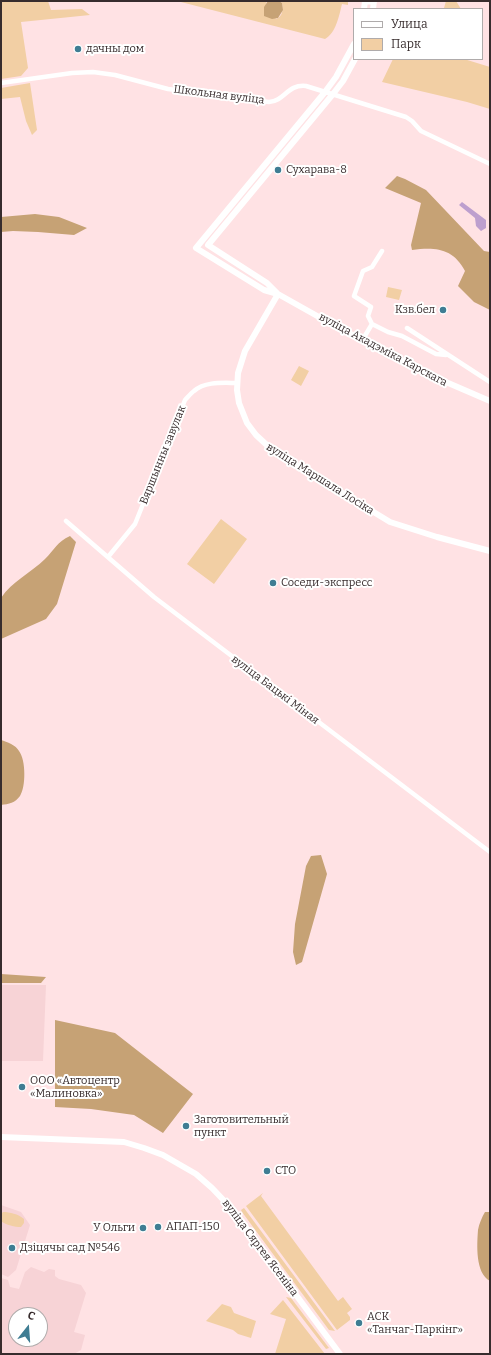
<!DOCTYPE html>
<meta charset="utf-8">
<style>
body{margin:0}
#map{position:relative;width:491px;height:1355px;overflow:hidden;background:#ffe2e4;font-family:Bitter,serif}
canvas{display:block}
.frame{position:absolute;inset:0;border:2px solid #372c2d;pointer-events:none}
.legend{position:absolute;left:353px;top:8px;width:130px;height:52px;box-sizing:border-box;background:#fff;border:1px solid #afabab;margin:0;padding:5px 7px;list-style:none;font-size:12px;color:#372c2d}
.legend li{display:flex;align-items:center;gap:8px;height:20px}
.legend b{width:20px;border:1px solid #afabab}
.north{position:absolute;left:8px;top:1307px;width:40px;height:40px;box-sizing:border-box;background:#fff;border:1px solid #afabab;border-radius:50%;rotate:17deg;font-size:11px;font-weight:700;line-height:16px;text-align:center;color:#372c2d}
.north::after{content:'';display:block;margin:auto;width:14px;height:18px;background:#3f7d93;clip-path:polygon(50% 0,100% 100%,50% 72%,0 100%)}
</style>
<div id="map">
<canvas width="491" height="1355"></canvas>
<div class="frame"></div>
<ul class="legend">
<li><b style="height:5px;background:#fff"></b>Улица</li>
<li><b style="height:11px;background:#f2cfa4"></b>Парк</li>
</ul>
<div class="north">С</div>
</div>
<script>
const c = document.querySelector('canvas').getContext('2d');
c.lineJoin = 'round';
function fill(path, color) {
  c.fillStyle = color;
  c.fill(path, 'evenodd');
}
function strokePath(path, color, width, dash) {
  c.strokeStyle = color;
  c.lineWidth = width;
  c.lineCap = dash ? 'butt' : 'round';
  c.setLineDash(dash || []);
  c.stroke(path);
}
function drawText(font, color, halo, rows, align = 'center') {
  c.font = font + ' Bitter,serif';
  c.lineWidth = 4;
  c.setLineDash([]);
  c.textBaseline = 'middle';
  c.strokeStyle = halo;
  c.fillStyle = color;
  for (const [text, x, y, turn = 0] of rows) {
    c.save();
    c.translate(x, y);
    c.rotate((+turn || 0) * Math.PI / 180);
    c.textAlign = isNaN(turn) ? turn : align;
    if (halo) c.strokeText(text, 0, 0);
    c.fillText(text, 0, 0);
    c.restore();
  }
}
const built = new Path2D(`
 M1,985H46L43,1061H1Z
 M1,1205L21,1212L30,1225L16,1270L8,1277L1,1274Z
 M31,1267L44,1272L49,1269L55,1270V1276L59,1279L81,1285L86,1293L74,1332L85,1335L81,1350L74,1354H1V1278L8,1280L10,1287L19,1289L25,1272ZM16,1315H40V1339H16Z`);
const green = new Path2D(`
 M1,1H48L51,10L82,9L90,15L21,22L28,68L21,76L1,79Z
 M177,1H268L266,3L276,19C283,16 283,10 282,3L279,1H348V5L342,4C339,16 336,33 325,39Z
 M446,1H456L461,9L444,8Z
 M393,59H464L490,67V109L467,102L382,82Z
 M30,83L37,130L32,135L26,121L20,97L1,99V88Z
 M388,287L402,290L399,300L386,297Z
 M299,366L309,371L301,386L291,380Z
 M221,519L247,539L214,584L187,564Z
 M263,1193L261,1196L338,1301L343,1297L352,1309L347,1313L350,1317V1320L337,1330L246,1206Z
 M244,1208L335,1331L329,1330L242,1212L241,1210Z
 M3,1212C10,1212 18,1214 24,1219V1223L21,1227C15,1227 6,1225 1,1221V1214Z
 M286,1297L291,1298L329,1348L326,1349Z
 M283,1300L325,1354H275L286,1319L270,1314Z
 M222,1304L231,1307L234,1313L256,1321L251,1338L238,1334L233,1330L206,1321Z`);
const forest = new Path2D(`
 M268,1H279L282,3L283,10L278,18L272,19L264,16V7Z
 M397,176L405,179L426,190L484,251L490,252V310L474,302L458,286L465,271C453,248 435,247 412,250L411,245L421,203L385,188Z
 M35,214L59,217L87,228L74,235L38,232L13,231L1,232V217Z
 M70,536L76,542L57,604L46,619L1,639V608L2,606L1,598C12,581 31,573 45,559C55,549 57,542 70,536Z
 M1,740C7,742 16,745 19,751C26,760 26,787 20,796C15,803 9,804 1,805Z
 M321,855L327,874L302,962L296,965L293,952L295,924L306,866L311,856Z
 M1,974L46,977L41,983H1Z
 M55,1020L115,1033L193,1094L163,1133L134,1115L91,1109L55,1107Z
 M485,1212H490V1281C475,1273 477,1244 478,1230C479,1224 482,1217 485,1212Z`);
const water = new Path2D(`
 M462,202L486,220V228L481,231L476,226L475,218L459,205Z`);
const street = new Path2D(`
 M1,83L72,73L93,72L115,75L168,89L269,102C285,101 287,84 306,86L406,117L412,121L421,131L490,164
 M382,251L372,267L363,271L354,296L371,307L368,316L372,324L388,332L402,336L436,354L446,355
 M407,328L490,382
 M363,339L372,324
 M66,521L154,597L490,852
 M108,557L135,524L185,400C188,397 191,393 194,391C205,381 224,383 237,383`);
const secondary = new Path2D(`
 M365,1L374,2
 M364,9L365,1
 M373,9L374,1
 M354,44L336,77L325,92L196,248L264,290L278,294L335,326L432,376L490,401
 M277,293L267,283L208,245L333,94L343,81L355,59
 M278,294L245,351L238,373L237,390L239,403L247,423L256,435L269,447L295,464L390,522L437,537L490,551
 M1,1137L124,1142L144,1148L163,1155L196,1174L212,1188L232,1209L340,1354`);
const markers = [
 [78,49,4,"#3f7d93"],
 [278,170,4,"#3f7d93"],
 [443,310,4,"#3f7d93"],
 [273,583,4,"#3f7d93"],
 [22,1087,4,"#3f7d93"],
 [186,1126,4,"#3f7d93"],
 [267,1171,4,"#3f7d93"],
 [158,1227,4,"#3f7d93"],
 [143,1228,4,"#3f7d93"],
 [12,1248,4,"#3f7d93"],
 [359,1323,4,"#3f7d93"]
];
const poiNames = [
 ["дачны дом",86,49],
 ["Сухарава-8",286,170],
 ["Кзв.бел",435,310,"right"],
 ["Соседи-экспресс",281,583],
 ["ООО «Автоцентр",30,1081],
 ["«Малиновка»",30,1094],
 ["Заготовительный",194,1120],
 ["пункт",194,1133],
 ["СТО",275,1171],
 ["АПАП-150",166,1227],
 ["У Ольги",135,1228,"right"],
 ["Дзіцячы сад №546",20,1248],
 ["АСК",367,1317],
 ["«Танчаг-Паркінг»",367,1330]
];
const streetNames = [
 ["Школьная вуліца",219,95,7],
 ["вуліца Акадэміка Карскага",383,350,28],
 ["Вяршынны завулак",163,455,-68],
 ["вуліца Маршала Лосіка",320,479,32],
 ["вуліца Бацькі Міная",275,690,37],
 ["вуліца Сяргея Ясеніна",260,1248,53]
];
fill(built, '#f7d3d6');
fill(green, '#f2cfa4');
fill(forest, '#c6a275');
fill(water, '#bd9fce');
strokePath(street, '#fff', 4.5);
strokePath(secondary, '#fff', 6);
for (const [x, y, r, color] of markers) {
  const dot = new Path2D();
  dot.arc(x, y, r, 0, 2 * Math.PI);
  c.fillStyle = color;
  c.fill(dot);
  strokePath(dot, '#fff', 1.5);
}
drawText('11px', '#372c2d', '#fff', poiNames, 'left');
drawText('11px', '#372c2d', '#fff', streetNames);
</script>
